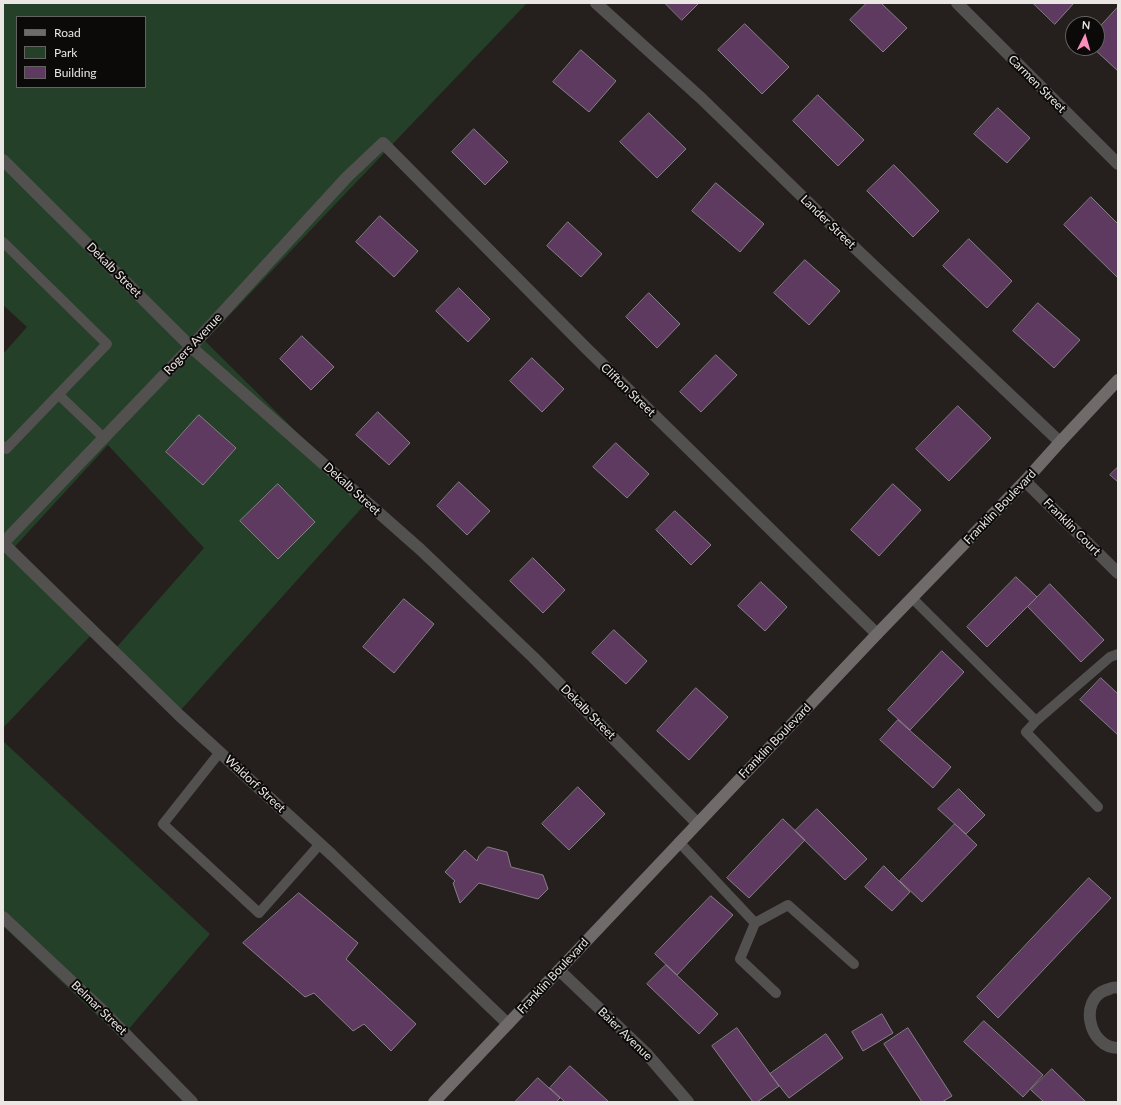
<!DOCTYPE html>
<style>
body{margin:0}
#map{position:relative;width:1121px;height:1105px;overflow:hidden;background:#251f1d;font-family:Lato,sans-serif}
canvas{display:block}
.frame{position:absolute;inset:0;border:4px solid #e9e6e4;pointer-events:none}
.legend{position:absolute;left:16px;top:16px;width:130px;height:72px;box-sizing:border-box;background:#0c0a09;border:1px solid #646261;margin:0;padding:5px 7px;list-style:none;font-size:12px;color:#e9e6e4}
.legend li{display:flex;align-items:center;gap:8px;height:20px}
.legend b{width:20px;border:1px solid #646261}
.north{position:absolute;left:1065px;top:16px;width:40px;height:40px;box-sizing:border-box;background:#0c0a09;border:1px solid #646261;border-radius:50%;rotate:5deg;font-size:11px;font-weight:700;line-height:16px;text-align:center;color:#e9e6e4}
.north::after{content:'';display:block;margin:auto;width:14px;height:18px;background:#fe8ebc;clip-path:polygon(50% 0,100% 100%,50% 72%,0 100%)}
</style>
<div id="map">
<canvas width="1121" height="1105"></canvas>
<div class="frame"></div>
<ul class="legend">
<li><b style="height:5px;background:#706b6b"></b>Road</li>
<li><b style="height:11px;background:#254029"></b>Park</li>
<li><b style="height:11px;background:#5e3960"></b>Building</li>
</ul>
<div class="north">N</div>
</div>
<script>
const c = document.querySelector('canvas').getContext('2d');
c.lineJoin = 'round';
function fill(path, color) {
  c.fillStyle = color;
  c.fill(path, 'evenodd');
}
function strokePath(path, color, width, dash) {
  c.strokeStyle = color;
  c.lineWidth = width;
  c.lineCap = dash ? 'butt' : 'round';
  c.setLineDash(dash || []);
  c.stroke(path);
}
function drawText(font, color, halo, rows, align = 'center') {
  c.font = font + ' Lato,sans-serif';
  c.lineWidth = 4;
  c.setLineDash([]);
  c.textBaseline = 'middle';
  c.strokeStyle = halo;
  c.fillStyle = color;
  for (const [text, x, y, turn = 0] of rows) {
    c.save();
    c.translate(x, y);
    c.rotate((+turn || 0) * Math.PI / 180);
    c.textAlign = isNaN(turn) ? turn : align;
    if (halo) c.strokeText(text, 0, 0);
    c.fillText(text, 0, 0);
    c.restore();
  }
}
const green = new Path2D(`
 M3,3H527L205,341L367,502L180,711L116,648L204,548L108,445L9,553L94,632L3,728V354L27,327L3,305ZM17,17H145V87H17Z
 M3,741L210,934L121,1038L3,926Z`);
const building = new Path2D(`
 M665,3H699L682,20Z
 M867,3H881L907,28L883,52L850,20Z
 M1033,3H1074L1055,24Z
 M1118,7V71L1093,48H1097V30Z
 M745,24L789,67L762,94L718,50Z
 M581,50L616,81L589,112L553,82Z
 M818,95L864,140L838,166L793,121Z
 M998,108L1030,138L1007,163L974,134Z
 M649,113L686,149L657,178L620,142Z
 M474,129L508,162L485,185L452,152Z
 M894,165L939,211L913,237L867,191Z
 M716,183L764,224L740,252L692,211Z
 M1091,197L1118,224V278L1064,225Z
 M380,216L418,251L394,277L356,242Z
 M568,222L602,254L581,277L547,246Z
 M969,239L1012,281L987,308L943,266Z
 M805,260L840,291L809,325L774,293Z
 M459,288L490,319L468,342L436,311Z
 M649,293L680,324L657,348L626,317Z
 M1038,303L1080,340L1054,368L1013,331Z
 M302,336L334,367L311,390L280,359Z
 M716,355L737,375L701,412L680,392Z
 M532,358L564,389L542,412L510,381Z
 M958,406L991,438L949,481L916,449Z
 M378,412L410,443L389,465L356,435Z
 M199,415L236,448L203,485L166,452Z
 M616,443L649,474L627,498L593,467Z
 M1118,467V482L1110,475Z
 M459,482L490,511L467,535L437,506Z
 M278,484L315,522L278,559L240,521Z
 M893,484L921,510L879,556L851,530Z
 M675,511L711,545L691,565L656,530Z
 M533,558L565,590L543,613L510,581Z
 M1016,577L1037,597L987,647L967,627Z
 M761,582L787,607L765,631L738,606Z
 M1050,584L1104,640L1081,662L1028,607Z
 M404,599L434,624L394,673L363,647Z
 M614,630L647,661L626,684L592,653Z
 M942,651L964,672L910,730L888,710Z
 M1101,678L1118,694V735L1080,700Z
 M696,688L728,717L689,760L657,731Z
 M898,720L951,767L933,788L880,740Z
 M578,787L605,814L569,850L542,824Z
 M959,789L985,815L966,834L938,809Z
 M817,809L867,859L845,880L795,831Z
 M783,819L805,840L749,898L727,878Z
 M955,824L977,845L922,902L900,881Z
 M488,847L507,852L511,867L543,875L548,889L538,899L479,883L460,903L453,883L455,881L445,872L465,850L477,861L479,856Z
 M884,866L910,892L892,911L865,887Z
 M1089,878L1111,898L998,1018L977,997Z
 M299,893L358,943L346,959L416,1024L391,1051L364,1024L353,1031L314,993L305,997L243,943Z
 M711,896L733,915L677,975L655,954Z
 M666,965L718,1014L699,1034L647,984Z
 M882,1014L893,1033L863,1051L852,1032Z
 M984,1021L1043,1075L1023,1097L964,1042Z
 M737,1028L779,1086L757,1102H753L712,1046Z
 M908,1028L952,1096L942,1102H922L884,1044Z
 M826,1034L843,1058L789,1098L770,1074Z
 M570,1066L609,1102H565L550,1088Z
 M1052,1069L1086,1102H1044L1031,1090Z
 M538,1078L560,1098L556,1102H515Z`);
const lane = new Path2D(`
 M3,242L107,344L6,449L3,446
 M59,395L104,438
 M912,598L1036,721L1110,657L1118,654
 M1036,721L1026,732L1098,807
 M220,752L163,824L259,913L320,844
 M679,842L755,923L788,905L854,964
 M755,923L740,959L776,993`);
const street = new Path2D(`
 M596,3L702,99L855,248L1060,442
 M957,3L1118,164
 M3,160L191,347L421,550L533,657L697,823
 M1025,481L1118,573
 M3,543L191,347L347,177L383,143L586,348L877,634
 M3,543L179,715L332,855L508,1024
 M3,917L101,1009L192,1102
 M559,970L646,1053L688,1102
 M1118,988C1114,986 1110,989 1106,990C1078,1000 1089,1048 1118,1048`);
const secondary = new Path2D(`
 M434,1102L877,634L1025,481L1060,442L1118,380`);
const streetNames = [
 ["Carmen Street",1037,84,45],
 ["Lander Street",828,222,44],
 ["Dekalb Street",114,270,45],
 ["Rogers Avenue",193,344,-47],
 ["Clifton Street",628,390,44],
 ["Dekalb Street",352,489,42],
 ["Franklin Boulevard",1000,507,-46],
 ["Franklin Court",1072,527,45],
 ["Dekalb Street",588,712,45],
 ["Franklin Boulevard",775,741,-46],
 ["Waldorf Street",255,784,43],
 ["Franklin Boulevard",553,976,-47],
 ["Belmar Street",99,1008,44],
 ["Baier Avenue",625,1034,44]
];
fill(green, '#254029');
fill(building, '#5e3960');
strokePath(building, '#858085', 1);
strokePath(lane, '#535050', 10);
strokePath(street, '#535050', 12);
strokePath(secondary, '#706b6b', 12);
drawText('12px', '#e9e6e4', '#0c0a09', streetNames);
</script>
